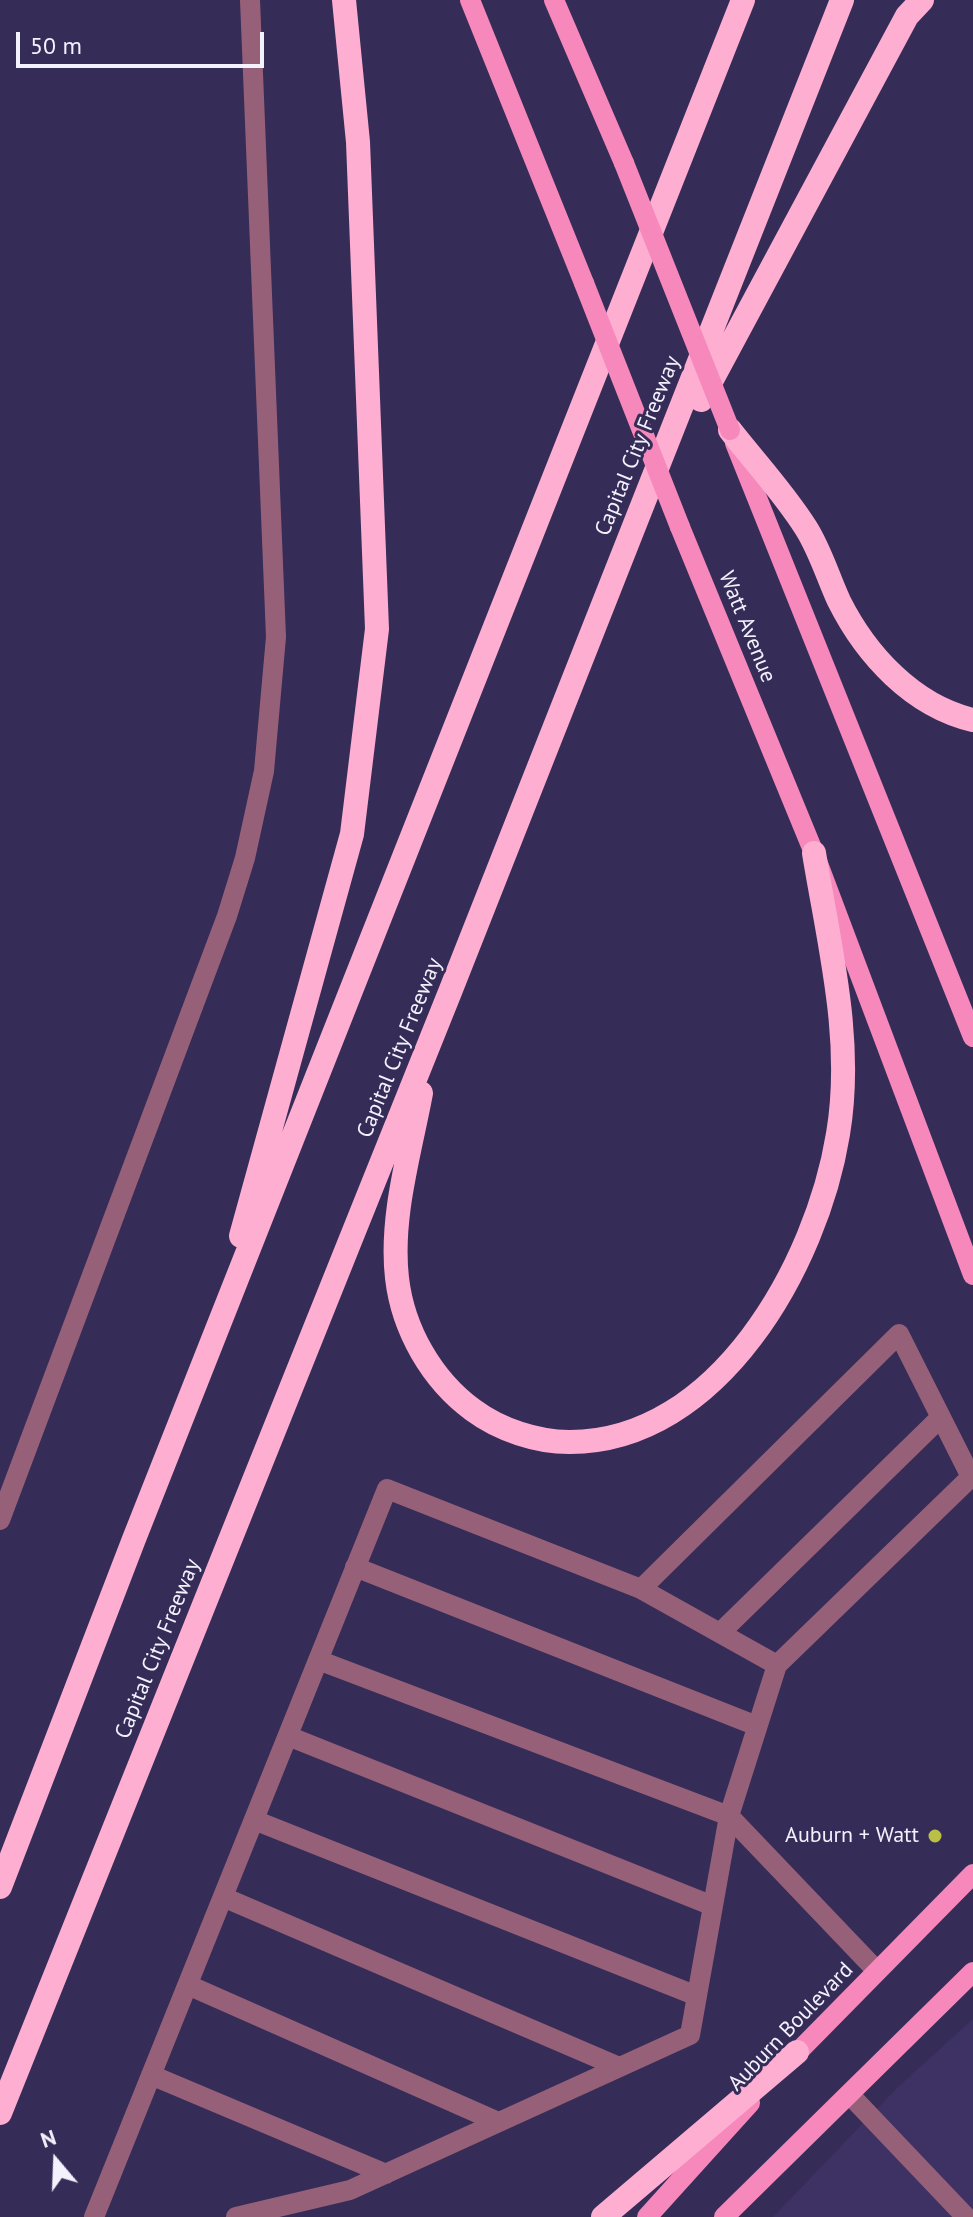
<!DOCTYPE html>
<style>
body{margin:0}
#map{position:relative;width:973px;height:2217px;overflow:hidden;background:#362c58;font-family:"PT Sans",sans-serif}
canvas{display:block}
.north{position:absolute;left:16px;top:2121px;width:80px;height:80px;-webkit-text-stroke:6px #362c58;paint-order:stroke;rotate:341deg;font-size:22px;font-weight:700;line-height:32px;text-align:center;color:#f2f1fc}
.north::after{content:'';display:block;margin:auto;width:28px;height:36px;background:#f2f1fc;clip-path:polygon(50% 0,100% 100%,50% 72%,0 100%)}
.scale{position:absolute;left:16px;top:32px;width:248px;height:36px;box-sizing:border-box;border:4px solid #f2f1fc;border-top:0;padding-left:10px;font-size:24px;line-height:28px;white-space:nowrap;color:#f2f1fc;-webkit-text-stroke:6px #362c58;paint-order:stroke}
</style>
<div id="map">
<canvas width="973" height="2217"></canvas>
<div class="north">N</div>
<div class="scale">50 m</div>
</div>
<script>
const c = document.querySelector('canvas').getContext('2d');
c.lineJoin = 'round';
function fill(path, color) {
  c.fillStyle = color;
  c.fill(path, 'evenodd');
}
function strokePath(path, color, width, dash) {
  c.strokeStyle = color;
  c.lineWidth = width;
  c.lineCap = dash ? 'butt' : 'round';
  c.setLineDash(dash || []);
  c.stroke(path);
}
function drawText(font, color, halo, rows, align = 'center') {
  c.font = font + ' "PT Sans",sans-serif';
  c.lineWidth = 6;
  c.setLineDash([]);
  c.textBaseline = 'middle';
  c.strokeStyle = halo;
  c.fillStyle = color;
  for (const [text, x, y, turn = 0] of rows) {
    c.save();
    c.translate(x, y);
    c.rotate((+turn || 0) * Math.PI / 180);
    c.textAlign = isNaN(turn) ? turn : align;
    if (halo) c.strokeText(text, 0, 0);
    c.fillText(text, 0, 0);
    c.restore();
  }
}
const built = new Path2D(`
 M973,2019V2217H773L897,2088Z`);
const minor = new Path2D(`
 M0,1520L227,916L245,858L264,771L276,637L250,0
 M355,1567L757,1726
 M641,1589L777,1665
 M720,1633L941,1417
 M318,1660L729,1816L877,1971
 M288,1736L713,1906
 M254,1820L697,1996
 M223,1897L619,2067
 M188,1985L498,2122
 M151,2075L386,2174
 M850,2095L966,2217
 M94,2217L387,1489L641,1589L899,1334L971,1477L777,1665L729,1816L690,2035L350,2190L236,2217`);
const major = new Path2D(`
 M470,0L584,283
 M554,0L624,163
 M735,443L973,1037
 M680,527L814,853L973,1275
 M788,2062L973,1874
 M647,2217L750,2103
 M724,2217L973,1972`);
const highway = new Path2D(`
 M701,400L907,16L922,0
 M730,430C755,462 784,493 806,528C820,550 828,577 839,601C866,655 913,706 973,720
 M421,1093C410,1152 390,1217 397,1278C403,1330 432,1380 473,1410C500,1430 537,1442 569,1442C718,1443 817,1264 838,1134C854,1040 829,945 814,853
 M241,1236L352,834L377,629L358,142L344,0
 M0,1887L134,1539L743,0
 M0,2113L450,992L842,0
 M603,2217L797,2052`);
const majorBridge = new Path2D(`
 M624,163L730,430
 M584,283L680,527`);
const markers = [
 [935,1836,8,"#bac045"]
];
const streetNames = [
 ["Capital City Freeway",638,446,-68],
 ["Watt Avenue",747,627,68],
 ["Capital City Freeway",400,1048,-68],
 ["Capital City Freeway",158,1649,-68],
 ["Auburn Boulevard",791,2027,-46]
];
const poiNames = [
 ["Auburn + Watt",919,1836]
];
fill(built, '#3e3265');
strokePath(minor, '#966178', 20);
strokePath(major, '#f688bb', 20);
strokePath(highway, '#feaed1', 24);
strokePath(majorBridge, '#f688bb', 20);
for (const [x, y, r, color] of markers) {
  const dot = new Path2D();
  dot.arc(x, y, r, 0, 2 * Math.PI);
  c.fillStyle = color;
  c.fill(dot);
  strokePath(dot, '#362c58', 3);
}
drawText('22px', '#f2f1fc', '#362c58', streetNames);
drawText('22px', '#f2f1fc', '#362c58', poiNames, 'right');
</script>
